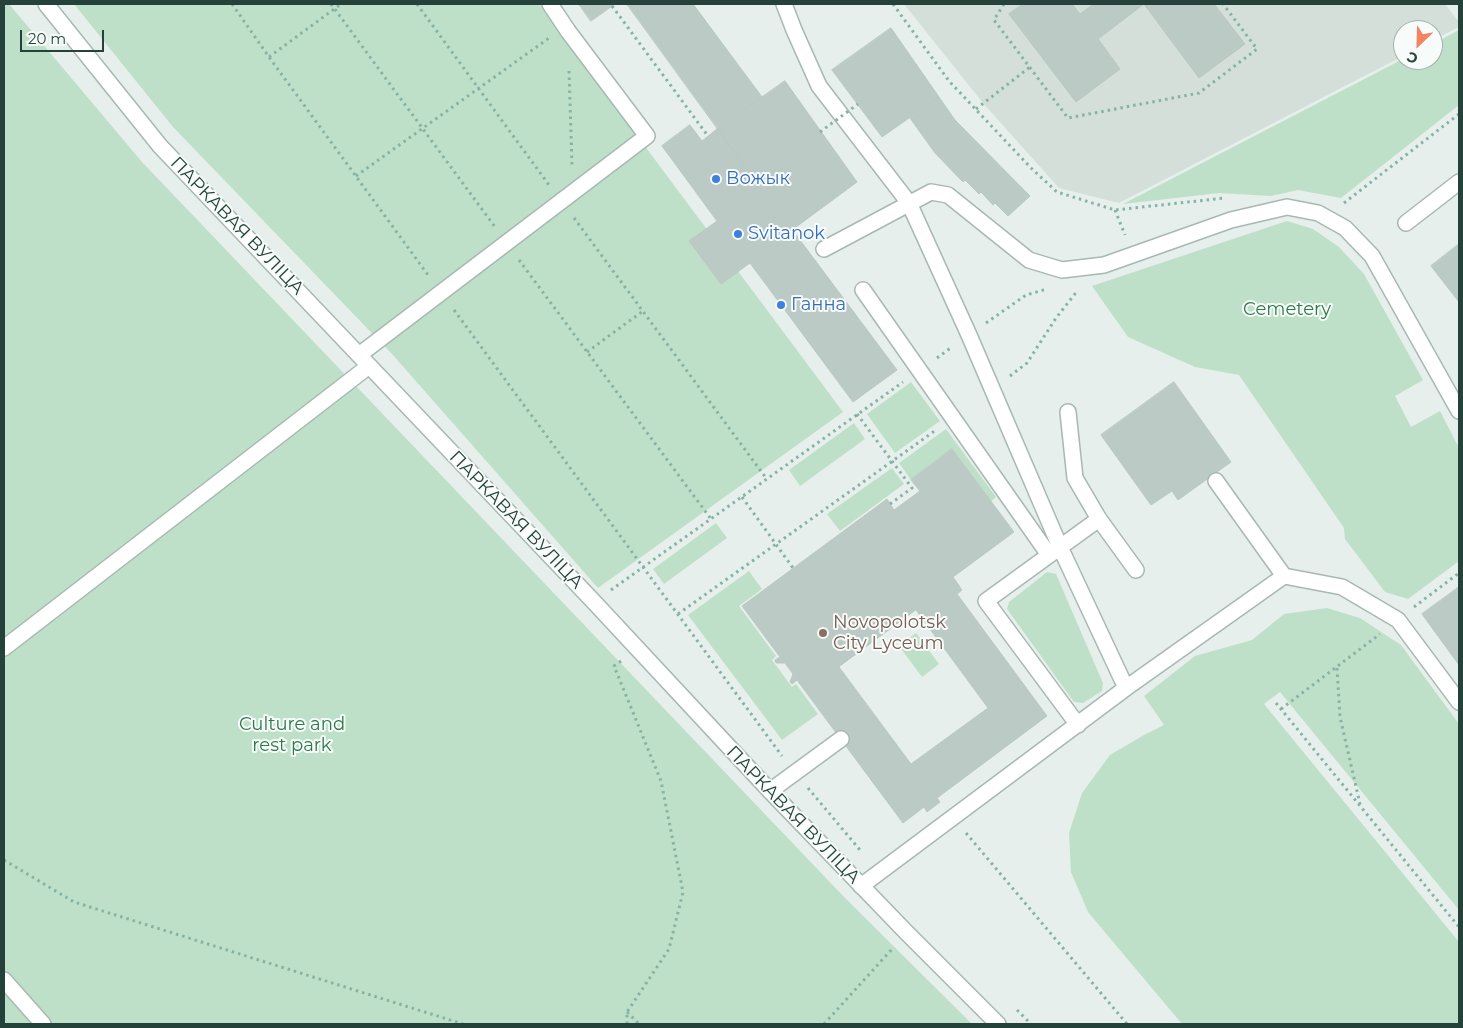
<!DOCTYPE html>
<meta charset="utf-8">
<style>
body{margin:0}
#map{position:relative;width:1463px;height:1028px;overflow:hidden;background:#e6efeb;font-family:Montserrat,sans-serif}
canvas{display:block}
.frame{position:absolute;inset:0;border:5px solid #24423a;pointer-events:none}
.north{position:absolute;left:1393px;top:20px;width:50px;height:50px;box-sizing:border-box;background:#f7fbf9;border:1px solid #a3b1ad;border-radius:50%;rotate:204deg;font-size:14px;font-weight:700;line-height:20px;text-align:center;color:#24423a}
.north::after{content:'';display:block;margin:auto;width:18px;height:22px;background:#f4845f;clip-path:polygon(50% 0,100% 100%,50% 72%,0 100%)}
.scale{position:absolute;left:20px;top:30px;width:84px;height:22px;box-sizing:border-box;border:2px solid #24423a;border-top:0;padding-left:6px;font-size:15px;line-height:18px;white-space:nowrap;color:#24423a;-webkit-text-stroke:4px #f7fbf9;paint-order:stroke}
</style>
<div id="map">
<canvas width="1463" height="1028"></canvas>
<div class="frame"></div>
<div class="north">С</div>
<div class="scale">20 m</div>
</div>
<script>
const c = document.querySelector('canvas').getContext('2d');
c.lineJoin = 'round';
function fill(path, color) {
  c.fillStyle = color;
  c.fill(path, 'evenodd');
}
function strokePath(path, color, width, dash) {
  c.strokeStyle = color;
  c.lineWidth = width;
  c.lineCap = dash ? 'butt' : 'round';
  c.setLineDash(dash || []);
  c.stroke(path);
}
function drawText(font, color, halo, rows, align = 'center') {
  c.font = font + ' Montserrat,sans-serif';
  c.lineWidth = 4;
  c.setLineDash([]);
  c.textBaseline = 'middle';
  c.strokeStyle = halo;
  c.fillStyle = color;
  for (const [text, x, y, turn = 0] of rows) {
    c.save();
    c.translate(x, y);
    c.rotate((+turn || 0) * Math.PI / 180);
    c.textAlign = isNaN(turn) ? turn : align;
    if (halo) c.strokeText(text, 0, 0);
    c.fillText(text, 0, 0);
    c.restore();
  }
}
const built = new Path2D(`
 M904,4H1445L1459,22V27L1433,40V30H1403V56L1119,203L1059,188L983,103Z`);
const green = new Path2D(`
 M4,4H9L142,162L846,899L972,1024H4Z
 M74,4H539L843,412L598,588L392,354L173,127Z
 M1459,30V105L1341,198L1298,190L1271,196L1219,193L1123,204L1403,59L1433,60V44Z
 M1287,221L1313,229L1339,247L1364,274L1423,380L1395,396L1411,427L1440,411L1459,448V561L1408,599L1385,592L1345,539L1344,528L1239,375L1195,367L1128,337L1092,286Z
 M911,382L940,421L895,453L867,414Z
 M854,423L865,439L800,486L789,470Z
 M946,429L996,497L991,501L952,449L911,480L899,463Z
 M892,468L904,484L840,531L827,514Z
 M716,523L727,538L664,584L653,569Z
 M749,571L762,589L739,606L776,656L772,660L792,687L796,684L818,714L782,740L688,615Z
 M1047,572L1056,574L1103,683L1102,691L1083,703L1074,702L1007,609L1009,602Z
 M1327,608L1360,618L1401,645L1459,724V910L1280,692L1264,704L1459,942V1024H1182L1088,912L1071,872L1069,833L1082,793L1110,755L1144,735L1164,725L1144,696L1195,656L1252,640L1284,614Z
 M916,633L939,664L922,677L899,646Z`);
const building = new Path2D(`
 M579,4H615L591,21Z
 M627,4H693L762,97L718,129Z
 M1023,4H1072L1080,14L1094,4H1214L1245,44L1199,78L1144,4L1098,39L1120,69L1076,102L1009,14Z
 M891,28L939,97L882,137L832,70Z
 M785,81L857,182L792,230L717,129Z
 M939,97L955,120L1030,196L1008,216L995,203L993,205L981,192L979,194L965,180L963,182L935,153L910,118Z
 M690,125L702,141L717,129L897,370L853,402L750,263L721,284L689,241L717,221L662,146Z
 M1459,244V302L1431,266Z
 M1174,382L1231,462L1178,500L1172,491L1151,505L1101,435Z
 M952,449L1014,532L953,577L962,590L957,594L1047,716L937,798L940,802L927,812L924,807L903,823L797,680L792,684L790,682L793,674L785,663H776L775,660L780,657L742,606L887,499L894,510L920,491L911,480ZM916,610L988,708L911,764L839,667Z
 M1459,587V665L1422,614Z`);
const path = new Path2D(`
 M232,4L269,57L428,275
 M331,4L495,227
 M417,4L549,185
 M893,4L949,81L1031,168L1057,192L1115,210L1225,198
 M1004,4L994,20L1068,118L1199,93L1257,49L1223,4
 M612,6L708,136
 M269,57L341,4
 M569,71L572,165
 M976,109L1030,67
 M356,176L549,38
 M1344,203L1459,114
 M1115,210L1125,235
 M574,218L766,478
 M519,260L711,519
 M454,310L782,756
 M986,323L1026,295L1047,289
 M587,352L643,311
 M937,358L952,347
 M1010,376L1027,363L1056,318L1078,290
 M857,414L912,488L890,504
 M742,497L793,568
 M611,590L903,382
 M1414,607L1459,573
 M678,614L936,430
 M621,661L614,666L661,781L683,892L669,949L627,1012V1024
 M1337,668L1340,717L1360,804
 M1276,703L1459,927
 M1281,709L1380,634
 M808,788L860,850
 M966,833L1127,1024
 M4,860L74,902L463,1024
 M1017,1010L1031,1024
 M627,1012L639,1024
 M824,1024L893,948`);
const service = new Path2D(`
 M784,4L794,30L819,86L909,203L969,335L1060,547L1126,688
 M1406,223L1459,182
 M824,249L931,192L948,195L1029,260L1062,270L1104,265L1231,220L1287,207L1318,213L1345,228L1372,256L1459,411
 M863,290L1049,555
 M359,355L647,136L568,31L550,4
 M1068,412L1075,478L1099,519L1136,570
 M1216,481L1284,576
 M4,648L369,366
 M1078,725L986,601L1099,519
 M770,791L841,739
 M861,886L1126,688L1284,576L1342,587L1398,620L1459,702`);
const pedestrian = new Path2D(`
 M4,980L43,1024`);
const minor = new Path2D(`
 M46,4L160,146L594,602L770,791L906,932L998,1024`);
const pathBridge = new Path2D(`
 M820,132L858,104`);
const markers = [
 [716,179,5,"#3f7fe0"],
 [738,234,5,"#3f7fe0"],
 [781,305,5,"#3f7fe0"],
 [823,633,5,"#8d6e63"]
];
const shopNames = [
 ["Вожык",726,179],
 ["Svitanok",748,234],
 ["Ганна",791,305]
];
const streetNames = [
 ["ПАРКАВАЯ ВУЛІЦА",237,226,46],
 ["ПАРКАВАЯ ВУЛІЦА",516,520,46],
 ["ПАРКАВАЯ ВУЛІЦА",793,815,46]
];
const parkNames = [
 ["Cemetery",1287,310],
 ["Culture and",292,725],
 ["rest park",292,746]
];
const educationNames = [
 ["Novopolotsk",833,623],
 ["City Lyceum",833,644]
];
fill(built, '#d4dfda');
fill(green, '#bfe0c8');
fill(building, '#bbcac4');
strokePath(building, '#b8c9c2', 1);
strokePath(service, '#a8b8b2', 18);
strokePath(pedestrian, '#a8b8b2', 18);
strokePath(minor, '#a8b8b2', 18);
strokePath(path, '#86b3a5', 3, [2.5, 4]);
strokePath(service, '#fff', 15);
strokePath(pedestrian, '#fff', 15);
strokePath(minor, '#fff', 15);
strokePath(pathBridge, '#86b3a5', 3, [2.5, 4]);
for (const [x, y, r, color] of markers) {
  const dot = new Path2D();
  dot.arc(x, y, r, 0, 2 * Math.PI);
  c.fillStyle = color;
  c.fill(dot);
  strokePath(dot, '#f7fbf9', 2);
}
drawText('18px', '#366cbe', '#f7fbf9', shopNames, 'left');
drawText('18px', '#24423a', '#f7fbf9', streetNames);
drawText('18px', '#2d7a4b', '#f7fbf9', parkNames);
drawText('18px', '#785e54', '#f7fbf9', educationNames, 'left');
</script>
